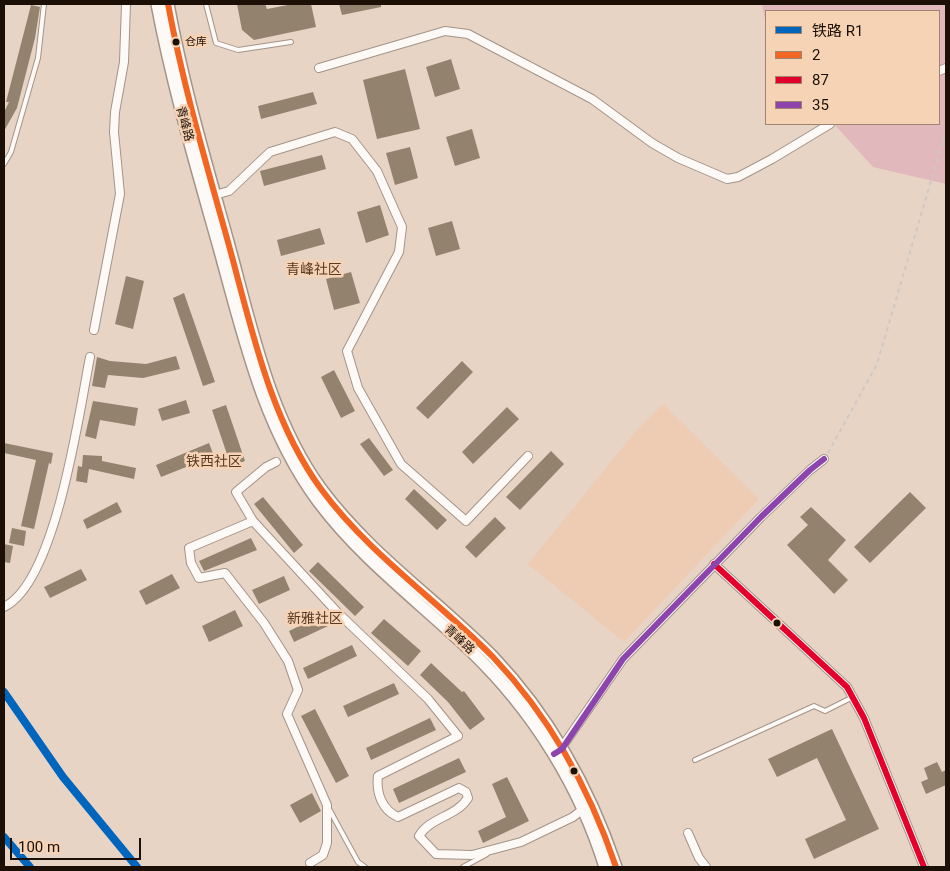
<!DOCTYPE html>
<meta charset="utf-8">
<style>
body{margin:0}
#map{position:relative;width:950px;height:871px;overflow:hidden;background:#e8d4c5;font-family:Roboto,"Noto Sans SC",sans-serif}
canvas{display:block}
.frame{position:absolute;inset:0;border:5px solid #1c1006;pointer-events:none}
.legend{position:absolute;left:765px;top:10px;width:175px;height:115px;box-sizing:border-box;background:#f7d3b6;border:1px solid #9f8570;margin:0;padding:6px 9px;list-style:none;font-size:15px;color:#1c1006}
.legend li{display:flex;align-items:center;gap:10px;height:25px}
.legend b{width:25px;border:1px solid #9f8570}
.scale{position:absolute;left:10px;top:838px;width:131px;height:22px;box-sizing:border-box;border:2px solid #1c1006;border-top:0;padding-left:6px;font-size:15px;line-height:18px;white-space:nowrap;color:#1c1006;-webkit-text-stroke:4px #f7d3b6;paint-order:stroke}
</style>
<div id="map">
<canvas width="950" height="871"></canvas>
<div class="frame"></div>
<ul class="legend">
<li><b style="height:6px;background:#0065bd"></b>铁路 R1</li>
<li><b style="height:6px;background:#f26522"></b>2</li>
<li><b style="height:6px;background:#e4002b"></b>87</li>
<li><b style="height:6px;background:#8e44ad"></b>35</li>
</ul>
<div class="scale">100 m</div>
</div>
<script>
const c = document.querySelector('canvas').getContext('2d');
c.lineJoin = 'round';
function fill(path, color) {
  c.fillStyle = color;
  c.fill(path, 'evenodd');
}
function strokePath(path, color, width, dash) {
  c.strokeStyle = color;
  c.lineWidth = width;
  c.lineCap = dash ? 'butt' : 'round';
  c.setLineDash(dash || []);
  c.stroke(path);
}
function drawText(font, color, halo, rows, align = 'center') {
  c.font = font + ' Roboto,"Noto Sans SC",sans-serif';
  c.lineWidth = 5;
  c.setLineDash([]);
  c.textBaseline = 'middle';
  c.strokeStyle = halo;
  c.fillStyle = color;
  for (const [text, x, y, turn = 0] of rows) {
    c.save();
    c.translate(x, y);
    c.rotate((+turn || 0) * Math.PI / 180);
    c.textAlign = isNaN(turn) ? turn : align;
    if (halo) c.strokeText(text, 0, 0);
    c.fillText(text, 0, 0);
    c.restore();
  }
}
const built = new Path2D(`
 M663,404L759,499L624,642L528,564L635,432Z`);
const green = new Path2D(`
 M762,4H946V184L873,167L834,124H939V11H766V25Z`);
const building = new Path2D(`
 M237,4H265L267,9L293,4H311L316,27L254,40L242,30Z
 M339,4H381V7L342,15Z
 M31,5L40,7L35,38L17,108L4,131V112L9,102H6Z
 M451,59L460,89L435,97L426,67Z
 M405,69L420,129L377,139L363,80Z
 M313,92L317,104L261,119L258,106Z
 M472,129L480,158L455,166L446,137Z
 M410,147L418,178L395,185L386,153Z
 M322,155L326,169L264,186L260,171Z
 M380,205L389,235L366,243L357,212Z
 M452,221L460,249L436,256L428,228Z
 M320,228L325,244L281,256L277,240Z
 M351,272L360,303L334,310L326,279Z
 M126,276L144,281L133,329L115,324Z
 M184,293L215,382L203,386L173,298Z
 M176,356L180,369L143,378L108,375L105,388L92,386L97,357L110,361L146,364Z
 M462,361L473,372L428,419L416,408Z
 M334,370L355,411L341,418L321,377Z
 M186,400L190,413L162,421L158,409Z
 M93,401L138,408L135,426L100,420L96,439L85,436Z
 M226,405L245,461L231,466L212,410Z
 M507,407L519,419L473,464L462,452Z
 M369,438L393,470L384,476L360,444Z
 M4,443L53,453L51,464L49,463L34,529L21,526L36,460L4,453Z
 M209,443L214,456L161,477L156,465Z
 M551,451L564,464L520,510L506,497Z
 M83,455L102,456V461L136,468L134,479L89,469L87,483L76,481L78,466L82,467Z
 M414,489L447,520L437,530L405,499Z
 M910,492L926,508L870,563L854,547Z
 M263,497L303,545L294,553L254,504Z
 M117,502L122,512L87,529L83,520Z
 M811,507L846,540L828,560L848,580L834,594L787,545L808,525L800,517Z
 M495,517L506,528L476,558L465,547Z
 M12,528L26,531L24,546L9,543Z
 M251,538L257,550L204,571L199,561Z
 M4,544L13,546L10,563L4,562Z
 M318,562L364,607L355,616L309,571Z
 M81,569L87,580L50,598L44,587Z
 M172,574L180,588L146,605L139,591Z
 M284,576L290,590L259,604L252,590Z
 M235,610L243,626L209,642L202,626Z
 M322,615L328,626L294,642L289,631Z
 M384,619L421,651L408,666L371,633Z
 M352,645L357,656L308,679L303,668Z
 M431,663L462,692L464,691L485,719L470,730L448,702L420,675Z
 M394,683L399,694L348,717L343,706Z
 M315,709L349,776L336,783L301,716Z
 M430,718L436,730L371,760L366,748Z
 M832,729L879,829L814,859L805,839L846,820L817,758L777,777L768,759Z
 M459,758L466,772L399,803L393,789Z
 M937,762L942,772L946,770V785L926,794L921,782L928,779L924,768Z
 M507,777L529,821L483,843L478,831L506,817L492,784Z
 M312,793L321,811L300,823L290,805Z`);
const path = new Path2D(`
 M828,453L877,364L946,130`);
const lane = new Path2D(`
 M206,4L216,43L238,50L291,42
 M4,164L11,152L38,58L44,4
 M695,760L814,706L825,711L853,697
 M328,807L358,862L365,867
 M463,867L487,854`);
const street = new Path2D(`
 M319,68L445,31L468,34L592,99L652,143L678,158L727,179L738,177L772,159L830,124
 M939,71L946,68
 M211,196L229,191L270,152L335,132L352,139L377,171L402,227L399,252L347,351L358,388L401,464L466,521L528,456
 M94,330L120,194L114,132L115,112L124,62L126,4
 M276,462L266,467L236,492L253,521L189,548L191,563L199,578L225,573L264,623L288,661L298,690L287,714L327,805V843L323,855L310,863
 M253,521L337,612L428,699L458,736L378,776C376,793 382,810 398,817L459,788L466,792L468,798C456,817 430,817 419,836L436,854L472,855L521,842L573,817L583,809
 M714,564L847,687L864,718L924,867
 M4,607C56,582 79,413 90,357
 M560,750L623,659L761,517L810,470L824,459
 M688,833L699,858L706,867`);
const secondary = new Path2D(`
 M157,4C173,88 197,169 220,251C244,338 264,428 318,501C361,559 421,603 472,652C533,711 580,786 605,867
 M168,4C183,85 206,163 228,242C251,325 269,418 321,489C369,554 437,600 493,657C550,717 590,790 616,867`);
const bus1 = new Path2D(`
 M168,4C183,85 206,163 228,242C251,325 269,418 321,489C369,554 437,600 493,657C550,717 590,790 616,867`);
const bus2 = new Path2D(`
 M714,564L847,687L864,718L924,867`);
const bus3 = new Path2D(`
 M554,754L562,749L623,659L761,517L810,470L824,459`);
const rail1 = new Path2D(`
 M4,692L63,777L137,867
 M4,837L30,867`);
const markers = [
 [176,42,4.5,"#1c1006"],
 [777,623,4.5,"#1c1006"],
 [574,771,4.5,"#1c1006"]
];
const busNames = [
 ["仓库",185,42]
];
const streetNames = [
 ["青峰路",184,124,75],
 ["青峰路",459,640,43]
];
const neighbourhoodNames = [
 ["青峰社区",314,270],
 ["铁西社区",214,462],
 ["新雅社区",315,619]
];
fill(built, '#edccb3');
fill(green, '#e1b8bb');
fill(building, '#93836e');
strokePath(lane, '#a39488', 6);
strokePath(street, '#a39488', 10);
strokePath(secondary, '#a39488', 14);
strokePath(path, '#cec8c4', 2, [4, 4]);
strokePath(lane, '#fcf9f6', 4);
strokePath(street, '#fcf9f6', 8);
strokePath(secondary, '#fcf9f6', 11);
strokePath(bus1, '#f26522', 6);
strokePath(bus2, '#e4002b', 6);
strokePath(bus3, '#8e44ad', 6);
strokePath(rail1, '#0065bd', 8);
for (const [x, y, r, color] of markers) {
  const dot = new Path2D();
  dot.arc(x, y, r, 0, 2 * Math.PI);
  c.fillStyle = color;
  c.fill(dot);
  strokePath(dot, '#f7d3b6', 2);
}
drawText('11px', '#1c1006', '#f7d3b6', busNames, 'left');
drawText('12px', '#1c1006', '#f7d3b6', streetNames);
drawText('14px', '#583a22', '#f7d3b6', neighbourhoodNames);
</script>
